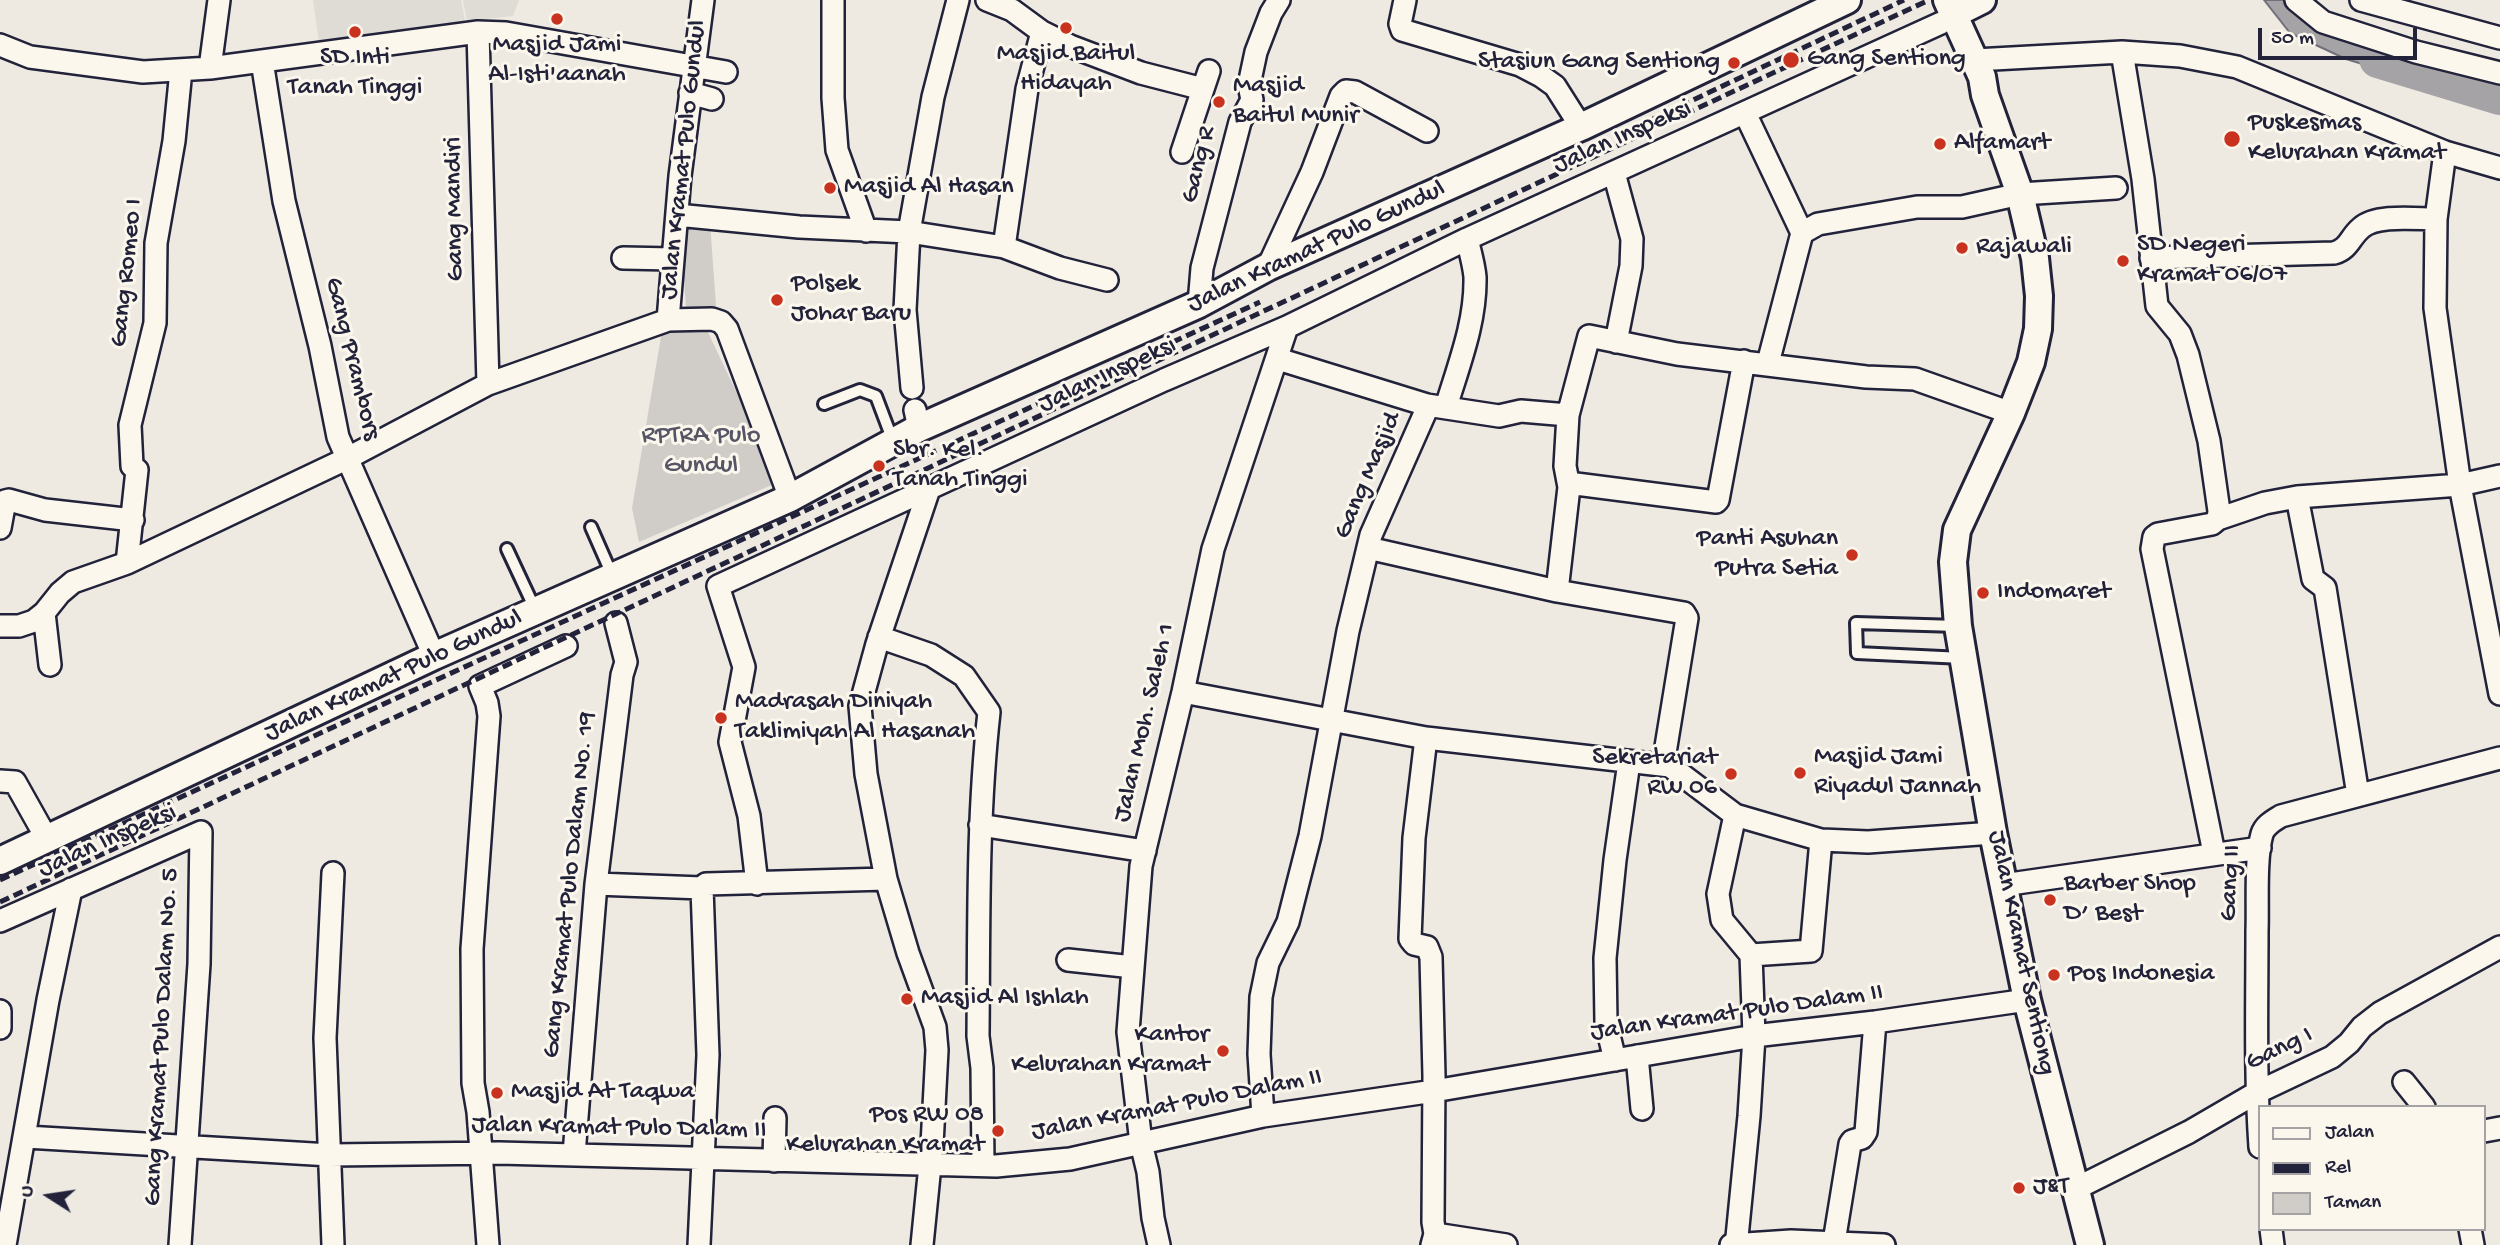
<!DOCTYPE html>
<meta charset="utf-8">
<style>
body{margin:0}
#map{position:relative;width:2500px;height:1245px;overflow:hidden;background:#eeeae2;font-family:"Gochi Hand",sans-serif}
canvas{display:block}
.legend{position:absolute;left:2258px;top:1105px;width:228px;height:126px;box-sizing:border-box;background:#fbf7ec;border:2px solid #a4a2a5;margin:0;padding:9px 12px;list-style:none;font-size:21px;color:#22223b}
.legend li{display:flex;align-items:center;gap:14px;height:35px}
.legend b{width:35px;border:2px solid #a4a2a5}
.north{position:absolute;left:14px;top:1161px;width:70px;height:70px;-webkit-text-stroke:5px #fbf7ec;paint-order:stroke;rotate:282deg;font-size:19px;font-weight:700;line-height:28px;text-align:center;color:#22223b}
.north::after{content:'';display:block;margin:auto;width:24px;height:32px;background:#22223b;clip-path:polygon(50% 0,100% 100%,50% 72%,0 100%)}
.scale{position:absolute;left:2258px;top:28px;width:159px;height:32px;box-sizing:border-box;border:4px solid #22223b;border-top:0;padding-left:9px;font-size:21px;line-height:24px;white-space:nowrap;color:#22223b;-webkit-text-stroke:5px #fbf7ec;paint-order:stroke}
</style>
<div id="map">
<canvas width="2500" height="1245"></canvas>
<ul class="legend">
<li><b style="height:9px;background:#fbf7ec"></b>Jalan</li>
<li><b style="height:9px;background:#22223b"></b>Rel</li>
<li><b style="height:19px;background:#d0cdc9"></b>Taman</li>
</ul>
<div class="north">U</div>
<div class="scale">50 m</div>
</div>
<script>
const c = document.querySelector('canvas').getContext('2d');
c.lineJoin = 'round';
function fill(path, color) {
  c.fillStyle = color;
  c.fill(path, 'evenodd');
}
function strokePath(path, color, width, dash) {
  c.strokeStyle = color;
  c.lineWidth = width;
  c.lineCap = dash ? 'butt' : 'round';
  c.setLineDash(dash || []);
  c.stroke(path);
}
function drawText(font, color, halo, rows, align = 'center') {
  c.font = font + ' "Gochi Hand",sans-serif';
  c.lineWidth = 6;
  c.setLineDash([]);
  c.textBaseline = 'middle';
  c.strokeStyle = halo;
  c.fillStyle = color;
  for (const [text, x, y, turn = 0] of rows) {
    c.save();
    c.translate(x, y);
    c.rotate((+turn || 0) * Math.PI / 180);
    c.textAlign = isNaN(turn) ? turn : align;
    if (halo) c.strokeText(text, 0, 0);
    c.fillText(text, 0, 0);
    c.restore();
  }
}
const built = new Path2D(`
 M313,0H461L465,21L319,43Z
 M463,0H519L513,16L467,21Z`);
const green = new Path2D(`
 M710,222L716,306L686,308L680,224Z
 M663,325L705,326L779,482L639,542L632,508Z`);
const water = new Path2D(`
 M2264,0H2289L2429,61L2425,83L2346,59L2290,33Z`);
const river = new Path2D(`
 M2378,59L2500,96`);
const service = new Path2D(`
 M824,404L860,390L876,396L893,441
 M591,527L613,577
 M507,549L535,609
 M1958,626L1856,623L1857,653L1963,658`);
const minor = new Path2D(`
 M833,0V98L837,150L866,231
 M987,0L1012,10L1042,32L1070,46L1141,73L1203,89L1209,71
 M1405,0L1400,24L1402,30L1520,65L1541,76L1555,86L1581,127
 M2296,0L2323,22L2416,52L2500,73
 M2361,0L2500,38
 M478,32L488,384
 M0,45L30,57L143,72L210,68L478,32L506,33L726,72
 M2122,52L2143,179L2157,306L2180,334L2188,355L2209,441L2219,511L2218,519
 M1975,60L2122,52L2180,56L2237,67L2445,152L2500,168
 M262,61L284,201L320,346L338,437L434,656
 M210,68L219,0
 M690,93L712,99
 M1745,113L1802,233
 M1182,152L1203,89
 M2445,152L2436,219L2435,308L2460,485L2500,694
 M1614,173L1632,239L1631,266L1616,342
 M677,215L799,227L909,232L1004,247L1027,89L1042,32
 M1004,247L1060,268L1107,280
 M623,258L673,259
 M2151,258L2334,253C2349,249 2350,237 2361,228C2376,214 2416,219 2436,219
 M1268,267L1312,172L1341,96L1346,91L1355,92L1427,131
 M1199,304L1202,268L1240,122L1252,100L1249,85L1256,52L1271,13L1279,0
 M668,320L680,176L703,0
 M1278,359L1427,405L1499,416L1521,411L1568,415
 M1768,363L1802,233L1818,224L1917,207H1962L2020,194L2116,188
 M912,388L905,310L909,232L933,97L958,0
 M1446,407C1459,364 1476,322 1475,277C1474,265 1470,251 1467,239
 M915,410L919,428
 M1569,487L1576,484L1716,502L1718,500L1744,361
 M2297,497L2313,579L2325,588L2358,795
 M0,528L5,501L9,500L45,510L133,520
 M1368,548L1557,591L1684,613L1687,618L1663,765
 M127,563L137,470L132,466L130,425L155,323L156,243L174,141L181,70
 M1557,591L1569,487L1565,466L1568,415L1589,336L1677,354L1866,377L1915,379L2011,413
 M44,613L50,665
 M0,626H19L34,621L44,613L60,593L73,582L127,563L346,459L488,384L668,320L712,319L721,322L727,329L790,498
 M879,637L931,655L964,676L989,712C977,820 979,928 978,1036L982,1068L983,1165
 M1183,692L1426,738L1670,766L1735,815L1821,840L1868,842L1993,833
 M1426,738L1414,838L1410,939L1414,944L1427,947L1431,957L1434,1076L1433,1222L1435,1234L1432,1245
 M0,781L15,782L47,839
 M1735,815L1718,894L1722,920L1751,955L1754,1036L1749,1116L1737,1237L1741,1243
 M980,825L1145,851
 M2214,853L2152,549L2154,537L2158,534L2212,524L2218,519L2265,503L2297,497L2460,485L2500,476
 M596,884L702,888L706,884L886,879
 M757,884L749,816L730,742L744,667L718,586L1164,380L1287,327L1467,239L1941,23
 M2003,885L2260,848
 M0,921L201,832L199,964L180,1245
 M1751,955L1811,951L1821,840
 M1068,960L1133,967
 M0,1011V1028
 M1637,1056L1642,1109
 M1615,1060L1606,1023L1605,958L1615,860L1629,762
 M2404,1082L2424,1107
 M1263,1116L1259,1054L1261,997L1268,963L1288,922L1310,836L1348,631L1371,535L1425,413L1427,405
 M2484,1131L2500,1128
 M26,1137L330,1155L499,1153L996,1166L1070,1159L1263,1116L1434,1091L1754,1036L1875,1022L2027,1000
 M2260,1147C2255,1075 2257,1003 2257,931C2258,904 2255,859 2262,834C2265,825 2273,821 2281,816L2500,758
 M574,1154L596,884L622,675L626,662L616,623
 M774,1161L775,1118
 M2075,1189L2189,1132L2256,1093L2332,1057L2349,1043L2362,1027L2380,1013L2500,947
 M2271,1229L2273,1245
 M2470,1229L2473,1245
 M1435,1234L1506,1245
 M1834,1242L1850,1144L1852,1141L1862,1138L1866,1132L1875,1022
 M5,1245L48,1000L71,889
 M333,1245L325,1038L333,873
 M488,1245L478,1112L473,1083L472,949L489,716L487,703L480,686L566,646
 M699,1245L708,1055L702,888
 M922,1245L932,1145L937,1050L935,1027L908,953L886,879L866,774L860,706L877,644L929,489
 M1159,1245L1153,1218L1148,1172L1141,1143L1128,1032L1141,866L1183,692L1213,549L1287,327
 M1731,1245L1791,1241L1884,1245`);
const tertiary = new Path2D(`
 M1947,0L1982,77L1985,95L2020,194L2035,258L2039,296L2038,329L2031,362L2011,413L1957,530L1953,562L1958,626L1993,833L2027,1000L2090,1245
 M1954,14L1982,0
 M0,861L434,656L790,498L919,428L1199,304L1268,267L1581,127L1847,0`);
const rail = new Path2D(`
 M1653,119L1904,0
 M0,880L1260,302
 M0,902L1929,0`);
const markers = [
 [557,19,7,"#c8321e"],
 [1066,28,7,"#c8321e"],
 [355,32,7,"#c8321e"],
 [1791,60,9,"#c8321e"],
 [1734,63,7,"#c8321e"],
 [1219,102,7,"#c8321e"],
 [2232,139,9,"#c8321e"],
 [1940,144,7,"#c8321e"],
 [830,188,7,"#c8321e"],
 [1962,248,7,"#c8321e"],
 [2123,261,7,"#c8321e"],
 [777,300,7,"#c8321e"],
 [879,466,7,"#c8321e"],
 [1852,555,7,"#c8321e"],
 [1983,593,7,"#c8321e"],
 [721,718,7,"#c8321e"],
 [1800,773,7,"#c8321e"],
 [1731,774,7,"#c8321e"],
 [2050,900,7,"#c8321e"],
 [2054,975,7,"#c8321e"],
 [907,999,7,"#c8321e"],
 [1223,1051,7,"#c8321e"],
 [497,1093,7,"#c8321e"],
 [998,1131,7,"#c8321e"],
 [2019,1188,7,"#c8321e"]
];
const poiNames = [
 ["Masjid Jami",557,46,"center"],
 ["Al-Isti'aanah",557,76,"center"],
 ["Masjid Baitul",1066,55,"center"],
 ["Hidayah",1066,85,"center"],
 ["SD Inti",355,59,"center"],
 ["Tanah Tinggi",355,89,"center"],
 ["Gang Sentiong",1807,60],
 ["Stasiun Gang Sentiong",1720,63,"right"],
 ["Masjid",1233,87],
 ["Baitul Munir",1233,117],
 ["Puskesmas",2248,124],
 ["Kelurahan Kramat",2248,154],
 ["Alfamart",1954,144],
 ["Masjid Al Hasan",844,188],
 ["SD Negeri",2137,246],
 ["Kramat 06/07",2137,276],
 ["Rajawali",1976,248],
 ["Polsek",791,285],
 ["Johar Baru",791,315],
 ["Sbr. Kel.",893,451],
 ["Tanah Tinggi",893,481],
 ["Panti Asuhan",1838,540,"right"],
 ["Putra Setia",1838,570,"right"],
 ["Indomaret",1997,593],
 ["Madrasah Diniyah",735,703],
 ["Taklimiyah Al Hasanah",735,733],
 ["Masjid Jami",1814,758],
 ["Riyadul Jannah",1814,788],
 ["Sekretariat",1717,759,"right"],
 ["RW 06",1717,789,"right"],
 ["Barber Shop",2064,885],
 ["D’ Best",2064,915],
 ["Pos Indonesia",2068,975],
 ["Masjid Al Ishlah",921,999],
 ["Kantor",1209,1036,"right"],
 ["Kelurahan Kramat",1209,1066,"right"],
 ["Masjid At Taqwa",511,1093],
 ["Pos RW 08",984,1116,"right"],
 ["Kelurahan Kramat",984,1146,"right"],
 ["J&T",2033,1188]
];
const streetNames = [
 ["Jalan Inspeksi",1623,138,-24],
 ["Jalan Kramat Pulo Gundul",685,160,-84],
 ["Gang R",1200,165,-76],
 ["Gang Mandiri",456,209,-91],
 ["Jalan Kramat Pulo Gundul",1317,248,-25],
 ["Gang Romeo I",128,273,-84],
 ["Gang Prambors",351,359,76],
 ["Jalan Inspeksi",1108,376,-25],
 ["Gang Masjid",1369,476,-67],
 ["Jalan Kramat Pulo Gundul",394,677,-25],
 ["Jalan Moh. Saleh 1",1146,723,-77],
 ["Jalan Inspeksi",108,842,-24],
 ["Gang II",2232,883,-87],
 ["Gang Kramat Pulo Dalam No. 19",571,885,-84],
 ["Jalan Kramat Sentiong",2020,953,78],
 ["Jalan Kramat Pulo Dalam II",1737,1014,-8],
 ["Gang Kramat Pulo Dalam No. 5",163,1037,-87],
 ["Gang I",2280,1050,-26],
 ["Jalan Kramat Pulo Dalam II",1177,1106,-11],
 ["Jalan Kramat Pulo Dalam II",619,1129,1]
];
const parkNames = [
 ["RPTRA Pulo",701,437],
 ["Gundul",701,467]
];
fill(built, '#dfdbd5');
fill(green, '#d0cdc9');
fill(water, '#a6a3a7');
strokePath(water, '#716f7c', 2);
strokePath(river, '#a6a3a7', 38);
strokePath(service, '#22223b', 16);
strokePath(minor, '#22223b', 26);
strokePath(tertiary, '#22223b', 32);
strokePath(service, '#fbf7ec', 10);
strokePath(minor, '#fbf7ec', 21);
strokePath(tertiary, '#fbf7ec', 26);
strokePath(rail, '#22223b', 5, [10, 5]);
for (const [x, y, r, color] of markers) {
  const dot = new Path2D();
  dot.arc(x, y, r, 0, 2 * Math.PI);
  c.fillStyle = color;
  c.fill(dot);
  strokePath(dot, '#fbf7ec', 2.5);
}
drawText('26px', '#22223b', '#fbf7ec', poiNames, 'left');
drawText('26px', '#22223b', '#fbf7ec', streetNames);
drawText('26px', '#565566', '#fbf7ec', parkNames);
</script>
